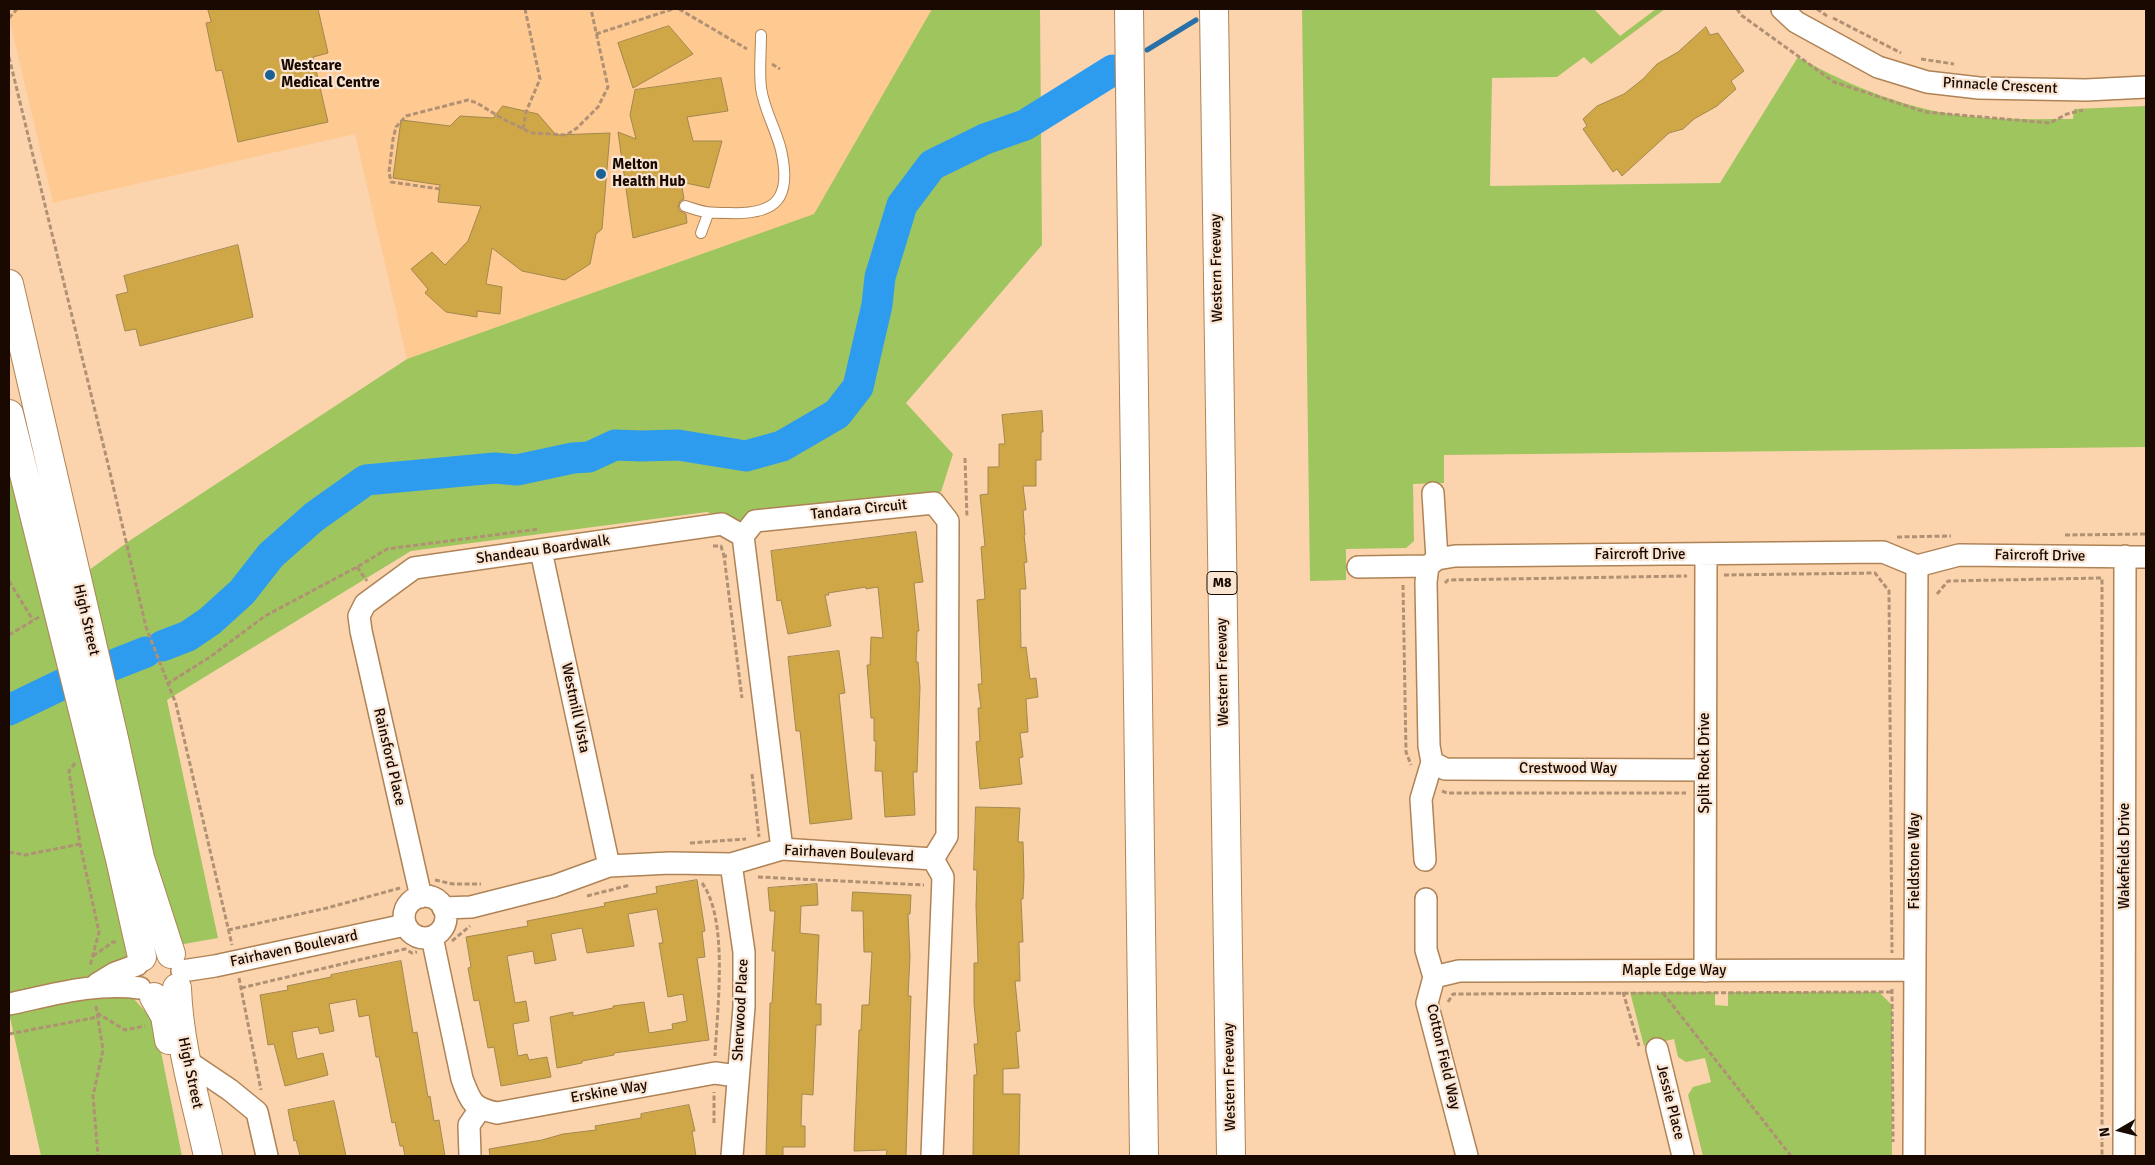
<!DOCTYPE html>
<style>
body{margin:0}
#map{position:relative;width:2155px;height:1165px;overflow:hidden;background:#fbd4ae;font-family:Signika,sans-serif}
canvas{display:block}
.frame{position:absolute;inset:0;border:10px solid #190900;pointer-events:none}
.north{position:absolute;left:2095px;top:1105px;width:50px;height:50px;-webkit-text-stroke:4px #f9e5d2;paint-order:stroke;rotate:262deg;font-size:14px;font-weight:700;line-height:20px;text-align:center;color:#190900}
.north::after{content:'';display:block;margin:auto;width:18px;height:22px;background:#190900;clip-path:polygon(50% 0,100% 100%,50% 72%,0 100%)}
</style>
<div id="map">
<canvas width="2155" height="1165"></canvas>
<div class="frame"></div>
<div class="north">N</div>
</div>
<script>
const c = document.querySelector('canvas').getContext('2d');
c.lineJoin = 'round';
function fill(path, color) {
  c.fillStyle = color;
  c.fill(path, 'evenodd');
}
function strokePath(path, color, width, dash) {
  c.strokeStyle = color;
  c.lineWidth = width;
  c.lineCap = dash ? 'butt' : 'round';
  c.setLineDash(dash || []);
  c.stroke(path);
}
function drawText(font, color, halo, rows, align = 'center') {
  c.font = font + ' Signika,sans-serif';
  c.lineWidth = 4.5;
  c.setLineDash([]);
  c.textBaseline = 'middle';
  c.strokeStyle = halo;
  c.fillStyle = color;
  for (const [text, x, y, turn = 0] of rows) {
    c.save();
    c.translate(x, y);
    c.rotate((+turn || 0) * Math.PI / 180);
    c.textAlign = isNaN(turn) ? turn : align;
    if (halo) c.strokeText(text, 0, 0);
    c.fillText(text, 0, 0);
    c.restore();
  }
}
const built = new Path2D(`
 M13,9H932L814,214L407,359L355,134L53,203L9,18Z`);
const green = new Path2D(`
 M932,9H1040L1042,245L906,403L953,454L941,492L763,513C739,525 731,521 707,512L411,551L167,700L218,938L184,944L130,942L125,964L133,998L155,1022L182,1156H41L9,1013V433L49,599L132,539L407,359L814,214Z
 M1302,9H1594L1620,36L1656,9H1665L1591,64L1584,57L1557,77L1492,78L1490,186L1720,183L1798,57C1853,88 1911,111 1974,117C2007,120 2040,119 2073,119L2074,109L2146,106V447L1444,455V483L1413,484L1414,541L1406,548L1346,549V580L1310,581Z
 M1630,992H1715V1005L1728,1006V992H1879L1892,1005V1156H1703L1688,1095L1693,1087L1711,1082L1705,1058L1686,1062L1678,1057L1674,1039L1644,1046Z`);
const stream = new Path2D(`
 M1147,50L1196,20`);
const river = new Path2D(`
 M162,646L188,636L210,621L242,592L271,555L314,517L366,480L495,468L517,470L573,458L589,457L615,445L641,446L678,445L746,456L782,446L837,414L858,387L877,305L880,277L902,205L932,165L985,139L1025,125L1113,70
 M108,667L146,652
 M9,710L65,683`);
const building = new Path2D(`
 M208,9H318L328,53L313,57L328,122L238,142L222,70L216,71L206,23L211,22Z
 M669,26L693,54L633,88L618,43Z
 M1706,27L1710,35L1718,33L1744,71L1731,81L1736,89L1717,106L1694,119L1683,129L1669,133L1622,176L1617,169L1613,172L1583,129L1587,126L1583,119L1597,106L1624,94L1643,79L1657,64L1678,52Z
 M721,78L728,111L687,117L693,141H722L709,188L681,182L684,199L680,201L678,207L680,211L686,214L687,223L633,238L618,132L636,139L630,115L635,90Z
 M503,106L538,114L556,135L610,133L602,229L596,234L590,264L565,280L522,271L492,248L486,284L502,287L500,314L477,311V317L446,312L425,293L428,289L411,269L432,252L445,265L468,241L481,206L438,202L440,185L393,178L401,120L450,126L460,116L493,118Z
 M238,245L253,317L140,346L136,329L125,331L116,295L128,292L124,276Z
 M1042,411L1043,432H1041V460H1036V486H1023L1026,510H1023L1025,535H1024L1027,562L1024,563L1026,589H1020L1021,648L1026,647L1030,679L1036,678L1038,697L1026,699L1028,732L1020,733L1023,757L1019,758L1022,784L980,789L976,742L980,741L978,708H981L978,684H982L977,600L985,599L981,547L985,546L980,495L988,494V467H999V444H1005L1002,415Z
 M916,532L923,582L914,583L919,631H917L916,662H918L920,687L917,772H913L915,815L885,817L882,771H875L876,741H874V718H871L867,665H870L871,637L883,638L878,587L866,589V587L828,593L829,595H825L831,626L788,634L781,600L777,601L771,551Z
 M839,651L845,693L839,694L852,819L810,824L800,731H796L788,657Z
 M976,807L1020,808L1018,842H1023L1024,877L1023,899H1021L1023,942H1019L1020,981H1015L1020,1031L1016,1032L1019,1068L1003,1069V1094H1020L1019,1156H973L974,1075H977L974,1044H978L974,1004V963H978L976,906L977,870H974Z
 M697,880L705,931L702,932L705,957L697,958L709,1040L614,1053V1055L582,1061V1063L557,1068L550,1017L573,1012V1016L613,1008V1006L644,1002L649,1033L673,1029L672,1024L687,1021L683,994L668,997L659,943H663L657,909L628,914L634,946L587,953L582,928L551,934L556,960L535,964L533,951L507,956L515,1003L526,1001L529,1021L513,1024L518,1056L527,1054L529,1060L547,1057L551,1077L501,1086L494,1047L488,1048L479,1000L474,1001L468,968L471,967L466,937L528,926L527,921L605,906L604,903L657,893L656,887Z
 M817,884L818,905L801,906L800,933L819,935L816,1004H821V1025H816L813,1095L802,1094L801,1126H805V1147H783V1156H766L770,1003H772L775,951H772L775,911H770L768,888Z
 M853,892L911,895L910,914H908L910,957L908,996H911L906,1156H886L887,1150L854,1151L859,1030H861L862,1005H869L872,952H864L863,911H852Z
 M401,961L413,1033L417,1032L428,1097L430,1096L434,1121L439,1120L445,1156H405L403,1146H400L395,1122L392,1123L379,1057H376L369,1015L359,1017L356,999L329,1004L334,1031L320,1034L318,1027L292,1032L297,1059L323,1053L328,1075L285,1086L274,1044L268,1045L260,995L288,990L287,986L331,977V975Z
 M334,1101L346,1156H300L296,1140L294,1141L288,1110Z
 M689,1105L695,1131H692L696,1156H490L489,1149L542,1140L563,1134L596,1130L595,1126L641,1118V1114Z`);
const path = new Path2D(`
 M679,9L747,49
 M1737,9L1741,15L1834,82L1925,112L2050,123L2067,114L2083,110
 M1817,9L1827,16
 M9,18L17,9
 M1833,18L1901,53
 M596,34L673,9
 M9,57L108,464L146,627L176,704L232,945
 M1921,59L1954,64
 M772,64L780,69
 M523,129L526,112L540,79L525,9
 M440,189L391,182L389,172L393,139L396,127L406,116L468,100L477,103L503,119L532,133L566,135L577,128L598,107L608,87L591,9
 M965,458L967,518
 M2065,535L2146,534
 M1897,537L1951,536
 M713,546H721L724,556
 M727,556H724L742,698
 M357,567L367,581
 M1724,575L1875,573L1889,591L1892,953
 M9,581L33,620
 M1445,583L1448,580L1687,576
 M1403,585L1406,752L1411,765
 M1937,594L1948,581L2102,578V1156
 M9,635L39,617
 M167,684L210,657L265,616L357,567L387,549L539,529
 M75,763L69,771L80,844L99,932L90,966
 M752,774L759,837
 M1442,791L1447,793H1686
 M690,843L746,839
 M9,852L25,855L80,844
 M758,877L924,885
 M435,880L453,884H481
 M702,883C729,920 717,1010 715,1056
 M587,896L630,885
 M228,930L327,908L400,888
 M452,941L470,926
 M93,956L113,942H117
 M239,978L261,1090
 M241,988L405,949L412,953L417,952
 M1892,989L1893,1142
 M1623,992L1639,1046
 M1663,993L1791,1156
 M1448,1002L1453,994L1892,992
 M96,1006L103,1050L93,1096L98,1156
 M97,1013L125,1030L145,1026
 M9,1034L98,1017
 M714,1123V1092`);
const lane = new Path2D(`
 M685,206C705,213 709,213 729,213C777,215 792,198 781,150C776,129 764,110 761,88C759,71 761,52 761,35
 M701,233L708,214`);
const street = new Path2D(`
 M1782,9L1796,22L1878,67L1927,82L1979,88L2086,90L2146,87
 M1433,493L1437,559
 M541,551L609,866
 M1358,567L1428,566
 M1432,762L1445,769L1705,770
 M782,849L743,536L755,521L934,503L948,521L947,836L933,859
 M1425,860L1421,799L1432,762L1429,746L1426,582L1428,566L1437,559L1455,556L1883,552L1917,566L1959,555L2146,557
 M731,864L744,952V1007L732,1156
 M404 917a21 21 0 1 1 42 0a21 21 0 1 1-42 0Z
 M421,897L361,631L359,616L365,604L414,568L722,524L743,536
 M1426,899V950L1434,977L1427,1003L1467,1156
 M443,908L471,907L554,886L609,866L670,863L731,864L782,849L933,859
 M432,937L462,1079C471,1102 472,1108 497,1113L715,1073L737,1076
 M182,971L215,966L405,925
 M1705,971L1706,555
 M1434,977L1459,971L1915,970
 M97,984L115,973L137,965
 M9,1004C52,995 95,982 140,988
 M1657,1049L1683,1156
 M187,1061L230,1090L257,1112L267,1156
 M470,1156L469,1125L480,1109
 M932,1156L943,877L933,859
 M1914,1156L1917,566
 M2124,1156L2125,556`);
const secondary = new Path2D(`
 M9,284L115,743L140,858L171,954
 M9,414L120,859L142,957
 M177,988C179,1045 196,1101 208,1156
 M154,997L165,1016L169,1040`);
const highway = new Path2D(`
 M1129,9L1144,1156
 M1214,9L1231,1156`);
const markers = [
 [270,75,6,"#1c6195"],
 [601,174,6,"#1c6195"]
];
const shields = [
 [1222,583,30]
];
const shieldNames = [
 ["M8",1222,583]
];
const poiNames = [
 ["Westcare",281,66],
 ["Medical Centre",281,83],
 ["Melton",612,165],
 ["Health Hub",612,182]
];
const streetNames = [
 ["Pinnacle Crescent",2000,86,3],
 ["Western Freeway",1217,268,-91],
 ["Tandara Circuit",859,510,-6],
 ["Shandeau Boardwalk",543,550,-8],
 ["Faircroft Drive",1640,555],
 ["Faircroft Drive",2040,556,1],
 ["High Street",86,620,77],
 ["Western Freeway",1223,672,-91],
 ["Westmill Vista",575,708,78],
 ["Rainsford Place",389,757,77],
 ["Split Rock Drive",1705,763,-90],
 ["Crestwood Way",1568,769],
 ["Fairhaven Boulevard",849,854,3],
 ["Wakefields Drive",2125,856,-90],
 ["Fieldstone Way",1915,861,-90],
 ["Fairhaven Boulevard",294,949,-12],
 ["Maple Edge Way",1674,971],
 ["Sherwood Place",741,1010,-87],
 ["Cotton Field Way",1443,1057,77],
 ["High Street",190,1073,78],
 ["Western Freeway",1230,1077,-91],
 ["Erskine Way",609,1092,-10],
 ["Jessie Place",1670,1102,76]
];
fill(built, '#ffc992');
fill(green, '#9fc55f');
strokePath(stream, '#2870a7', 5);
strokePath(river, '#2e9cee', 31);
fill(building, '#d0a746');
strokePath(building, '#a2884e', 1);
strokePath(lane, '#af8355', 12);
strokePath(street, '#af8355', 24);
strokePath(secondary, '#af8355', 30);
strokePath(highway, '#af8355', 30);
strokePath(path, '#b09174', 3, [5, 2.5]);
strokePath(lane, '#fff', 10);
strokePath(street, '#fff', 21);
strokePath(secondary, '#fff', 28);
strokePath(highway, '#fff', 28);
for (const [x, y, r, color] of markers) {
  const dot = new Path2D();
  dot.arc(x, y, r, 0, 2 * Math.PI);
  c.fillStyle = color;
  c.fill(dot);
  strokePath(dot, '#f9e5d2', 2);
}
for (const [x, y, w] of shields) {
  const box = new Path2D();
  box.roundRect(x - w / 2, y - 11.5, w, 23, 4);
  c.fillStyle = '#f9e5d2';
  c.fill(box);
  strokePath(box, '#190900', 1);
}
drawText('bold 14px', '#190900', null, shieldNames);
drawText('bold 15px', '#190900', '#f9e5d2', poiNames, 'left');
drawText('15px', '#190900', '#f9e5d2', streetNames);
</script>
